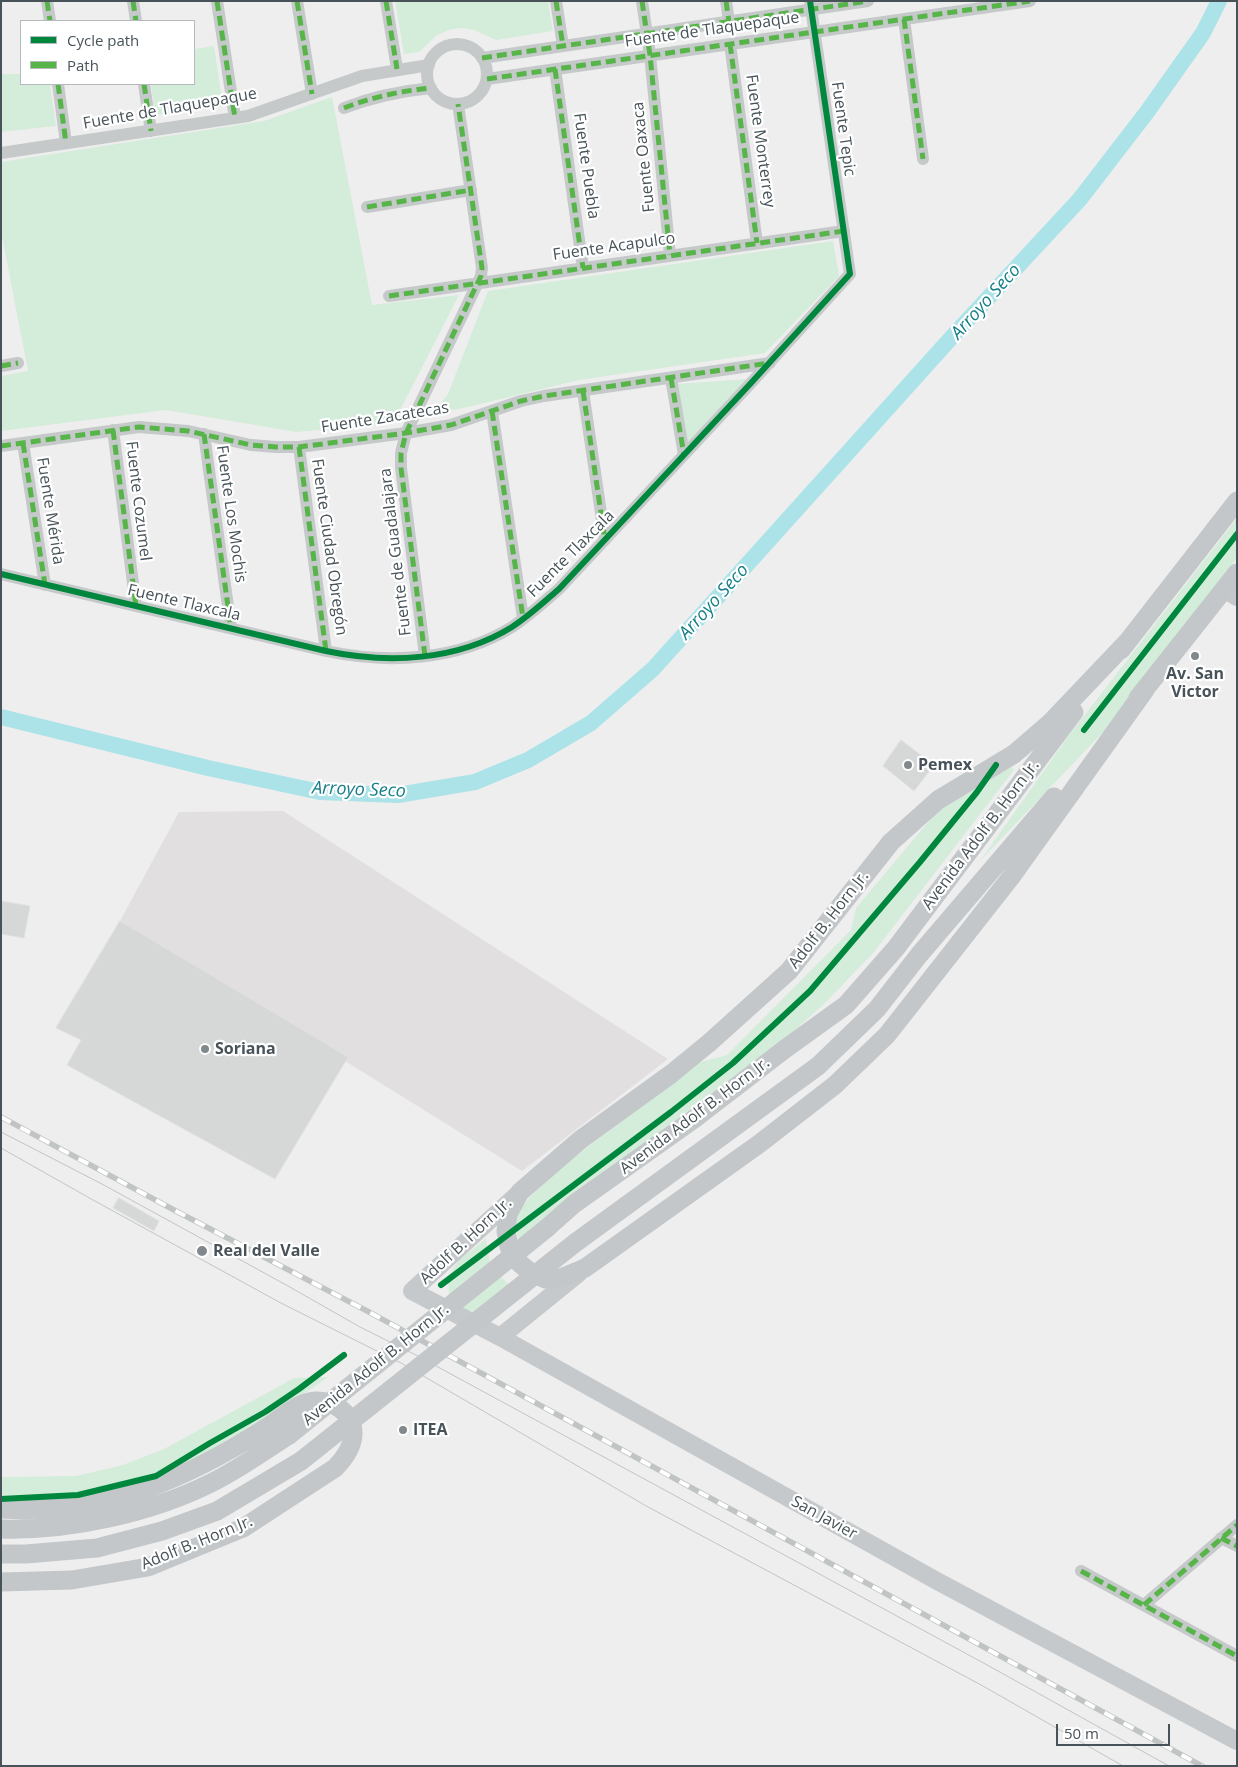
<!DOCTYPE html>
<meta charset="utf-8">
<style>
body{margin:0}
#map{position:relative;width:1238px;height:1767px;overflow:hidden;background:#efeeee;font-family:"Open Sans",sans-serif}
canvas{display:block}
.frame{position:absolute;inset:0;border:2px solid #475359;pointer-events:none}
.legend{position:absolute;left:20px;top:20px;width:175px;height:65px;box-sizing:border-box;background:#fff;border:1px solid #b5babd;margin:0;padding:6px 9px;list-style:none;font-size:15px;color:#475359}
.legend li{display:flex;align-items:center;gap:10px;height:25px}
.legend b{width:25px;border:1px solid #b5babd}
.scale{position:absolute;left:1056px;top:1724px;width:114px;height:22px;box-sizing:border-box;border:2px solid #475359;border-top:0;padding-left:6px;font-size:15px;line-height:18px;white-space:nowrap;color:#475359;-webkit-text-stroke:4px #fff;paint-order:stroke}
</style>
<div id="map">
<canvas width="1238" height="1767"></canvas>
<div class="frame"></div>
<ul class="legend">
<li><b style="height:6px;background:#00873e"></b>Cycle path</li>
<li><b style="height:6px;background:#57b448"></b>Path</li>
</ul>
<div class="scale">50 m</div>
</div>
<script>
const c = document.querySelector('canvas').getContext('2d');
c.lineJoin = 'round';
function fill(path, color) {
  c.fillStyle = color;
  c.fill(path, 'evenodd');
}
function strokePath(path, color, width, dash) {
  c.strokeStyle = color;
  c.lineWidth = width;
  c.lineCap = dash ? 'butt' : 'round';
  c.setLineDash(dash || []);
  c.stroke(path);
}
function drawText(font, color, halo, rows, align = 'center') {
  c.font = font + ' "Open Sans",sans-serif';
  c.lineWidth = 4.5;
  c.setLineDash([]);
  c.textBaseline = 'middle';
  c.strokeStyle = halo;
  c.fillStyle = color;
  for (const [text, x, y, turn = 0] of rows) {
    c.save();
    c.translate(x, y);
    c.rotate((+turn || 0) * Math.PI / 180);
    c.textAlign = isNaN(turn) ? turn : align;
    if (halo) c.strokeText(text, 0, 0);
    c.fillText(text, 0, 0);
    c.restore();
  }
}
const education = new Path2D(`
 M283,811L668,1059L522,1171L120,921L179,812Z`);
const green = new Path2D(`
 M395,1H548L553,31L496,40L474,30L461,28L448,30L436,36L419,52L404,54Z
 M214,46L223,107L155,115L151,84H194V49Z
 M1,74H21V84H50L56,126L1,132Z
 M332,97L372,305L459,295L393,424L296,432L166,410L1,431V376L28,371L1,231V162L264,121Z
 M833,241L839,276L765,353L579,380L468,407L432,414L448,394L488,291Z
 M747,379L686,444L678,384Z
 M1237,518V558L1106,729L980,861L1070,734Z
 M1010,765L1014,770L874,952L826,1002L793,1032L518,1239L516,1225L518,1213L530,1197L561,1167L701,1062L727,1055L851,930L856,908L940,808Z
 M486,1239L490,1264L507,1283L529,1292L496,1317C473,1314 465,1312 449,1295L448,1277L458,1261Z
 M328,1377L270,1418L166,1476L93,1498L1,1503V1477L76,1476L123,1465L164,1449L294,1378Z`);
const canal = new Path2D(`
 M1,717L208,768L320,792L398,795L475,782L528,760L591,723L653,669L951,338L1080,199L1147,112L1203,33L1219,1`);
const building = new Path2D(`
 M901,740L934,765L914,791L883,766Z
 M1,901L30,906L24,938L1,934Z
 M120,921L348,1057L275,1179L67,1065L81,1040L56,1028Z
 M119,1198L159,1221L154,1231L113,1208Z`);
const street = new Path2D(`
 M47,1L50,21
 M133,1L136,21
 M217,1L235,118
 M297,1L312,94
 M386,1L397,69
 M556,1L563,46
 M642,1L650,55L670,255
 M726,1L729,22
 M904,19L923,159
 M730,44L757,243
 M427 74a30 30 0 1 1 60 0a30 30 0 1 1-60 0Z
 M482,58L868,1
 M555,69L583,268
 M487,79L1030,1
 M58,84L66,143
 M144,84L151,131
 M344,108C372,97 401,91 431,88
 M1,153L248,116L362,76L429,65
 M367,207L471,190
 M389,296L844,231
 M1,366L18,363
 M671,378L684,455
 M583,391L605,540
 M492,411L523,618
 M113,430L136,606
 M204,434L231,628
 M23,443L45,585
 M1,446L139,427L188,431L251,445L276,447H299L406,433L451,425L521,401L544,396L770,363
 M299,447L326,651
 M1,574L326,651C388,664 457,661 512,627C529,616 544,602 559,589L751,383L850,274L810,1
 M425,656L401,468V453L406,433L481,276L482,268L458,104
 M1221,1538L1237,1546
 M1081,1571L1237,1656
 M1144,1605L1237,1525`);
const secondary = new Path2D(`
 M1224,589L1237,597
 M517,1195L412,1291L500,1337L937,1581L1237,1741
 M500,1337L579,1273`);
const primary = new Path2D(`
 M1128,641L1050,723L1014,754L938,800L891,842L789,971L709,1043L671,1074L580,1140L520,1192L508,1214L506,1231L509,1247L517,1261L530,1272L545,1279L561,1278L585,1268L759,1144L835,1085L887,1035L1011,877L1145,690
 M1121,650L1237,501
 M1138,698L1237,573
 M547,1228L574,1204L694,1119L785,1049L846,1005L896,948L1074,712
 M575,1243L818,1066L877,1009L919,955L1054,797
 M1,1509C88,1514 158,1491 233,1448C245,1441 257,1434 269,1426C284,1416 296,1403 315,1401C334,1400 354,1414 353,1435C352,1448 344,1459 335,1468L243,1528L148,1567L72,1580L1,1582
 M1,1529C69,1531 151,1513 211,1483C238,1470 264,1451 289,1435
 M1,1554H26L97,1548L162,1531L217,1511L301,1461`);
const tram = new Path2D(`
 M1,1132L102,1184L288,1286L360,1327L414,1354L989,1666L1169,1766
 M1,1148L93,1200L279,1302L401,1363L648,1507L983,1686L1123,1766`);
const rail = new Path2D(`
 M1,1117L174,1210L369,1312L1202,1766`);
const primaryBridge = new Path2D(`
 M289,1435L547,1228
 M301,1461L575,1243`);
const quiet = new Path2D(`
 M47,1L50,21
 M133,1L136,21
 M217,1L235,118
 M297,1L312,94
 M386,1L397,69
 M556,1L563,46
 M642,1L650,55L670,255
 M726,1L729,22
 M904,19L923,159
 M730,44L757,243
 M482,58L868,1
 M555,69L583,268
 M487,79L1030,1
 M58,84L66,143
 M144,84L151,131
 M344,108C372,97 401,91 431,88
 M367,207L471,190
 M389,296L844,231
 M1,366L18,363
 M671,378L684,455
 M583,391L605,540
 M492,411L523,618
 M113,430L136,606
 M204,434L231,628
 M23,443L45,585
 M1,446L139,427L188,431L251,445L276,447H299L406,433L451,425L521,401L544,396L769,363
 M299,447L326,651
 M425,656L401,468V453L406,433L481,276L482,268L458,104
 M1221,1538L1237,1546
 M1081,1571L1237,1656
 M1144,1605L1237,1525`);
const cycleway = new Path2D(`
 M1,574L326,651C388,664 457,661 512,627C529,616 544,602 559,589L751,383L850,274L810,1
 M1084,730L1237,534
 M441,1285L671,1112L733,1063L810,991L920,862L977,792L996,765
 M1,1499L78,1495L156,1476L210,1443L265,1412L299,1389L344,1355`);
const markers = [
 [1195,656,5,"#82898d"],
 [908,765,5,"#82898d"],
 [205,1049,5,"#82898d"],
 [202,1251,6,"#82898d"],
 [403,1430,5,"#82898d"]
];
const streetNames = [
 ["Fuente de Tlaquepaque",712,30,-8],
 ["Fuente de Tlaquepaque",170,109,-10],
 ["Fuente Tepic",843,129,82],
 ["Fuente Monterrey",760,141,82],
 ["Fuente Oaxaca",644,157,-96],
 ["Fuente Puebla",586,166,82],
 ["Fuente Acapulco",614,247,-8],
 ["Fuente Zacatecas",385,418,-9],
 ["Fuente Cozumel",138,501,83],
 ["Fuente Mérida",50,511,81],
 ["Fuente Los Mochis",231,514,82],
 ["Fuente Ciudad Obregón",329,547,82],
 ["Fuente de Guadalajara",396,552,-97],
 ["Fuente Tlaxcala",571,554,-45],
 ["Fuente Tlaxcala",184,603,13],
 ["Avenida Adolf B. Horn Jr.",981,835,-53],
 ["Adolf B. Horn Jr.",829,920,-52],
 ["Avenida Adolf B. Horn Jr.",695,1116,-37],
 ["Adolf B. Horn Jr.",466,1241,-43],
 ["Avenida Adolf B. Horn Jr.",376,1365,-39],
 ["San Javier",824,1518,29],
 ["Adolf B. Horn Jr.",197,1543,-22]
];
const poiNames = [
 ["Av. San",1195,674,"center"],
 ["Victor",1195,692,"center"],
 ["Pemex",918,765],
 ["Soriana",215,1049],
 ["Real del Valle",213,1251],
 ["ITEA",413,1430]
];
const waterNames = [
 ["Arroyo Seco",986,302,-48],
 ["Arroyo Seco",714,602,-48],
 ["Arroyo Seco",359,790,2]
];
fill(education, '#e1dfe0');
fill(green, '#d4ecda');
strokePath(canal, '#abe3e8', 16);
fill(building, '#d6d7d7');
strokePath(building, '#e0e0e1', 1);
strokePath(street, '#c5c9ca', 12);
strokePath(secondary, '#c6c9cb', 18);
strokePath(primary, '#c3c7c9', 19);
strokePath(tram, '#c1c4c5', 1);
strokePath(rail, '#c1c4c5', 5.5);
strokePath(rail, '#fff', 4, [11]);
strokePath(primaryBridge, '#c3c7c9', 19);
strokePath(quiet, '#57b448', 5, [10, 5]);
strokePath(cycleway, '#00873e', 6);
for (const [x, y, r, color] of markers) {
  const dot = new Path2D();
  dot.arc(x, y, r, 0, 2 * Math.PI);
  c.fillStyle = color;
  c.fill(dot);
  strokePath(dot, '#fff', 2);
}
drawText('16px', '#475359', '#fff', streetNames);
drawText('bold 16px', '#475359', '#fff', poiNames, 'left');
drawText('italic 18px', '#157e88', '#fff', waterNames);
</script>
